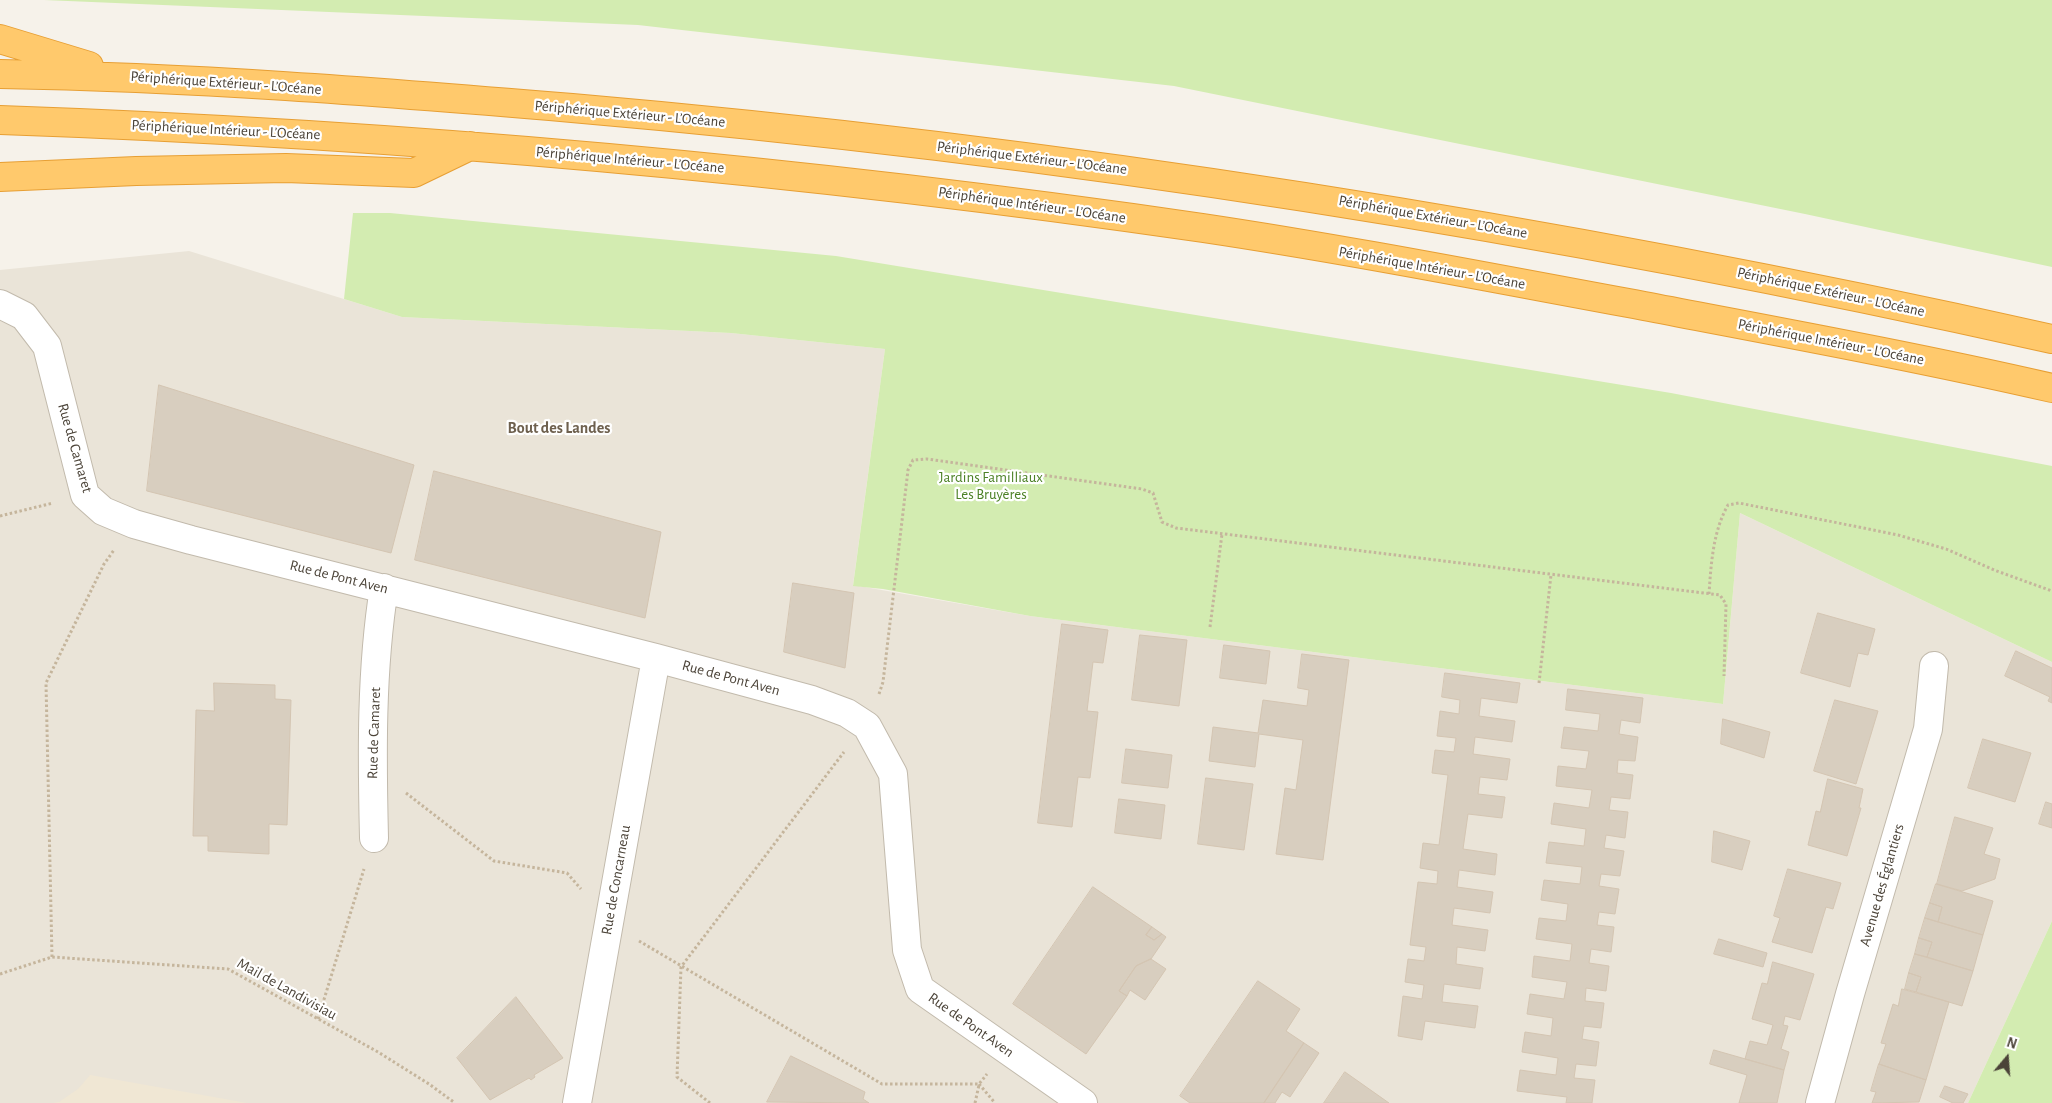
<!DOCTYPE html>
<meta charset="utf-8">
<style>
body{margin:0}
#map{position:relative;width:2052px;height:1103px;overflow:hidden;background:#f6f2ea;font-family:"Alegreya Sans",sans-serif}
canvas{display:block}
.north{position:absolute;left:1982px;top:1033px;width:50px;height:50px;-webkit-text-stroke:4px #fff;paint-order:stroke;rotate:18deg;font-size:14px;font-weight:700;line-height:20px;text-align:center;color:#4b4338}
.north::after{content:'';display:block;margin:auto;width:18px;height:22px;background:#4b4338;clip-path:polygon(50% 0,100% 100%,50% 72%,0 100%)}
</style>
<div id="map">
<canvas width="2052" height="1103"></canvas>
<div class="north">N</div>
</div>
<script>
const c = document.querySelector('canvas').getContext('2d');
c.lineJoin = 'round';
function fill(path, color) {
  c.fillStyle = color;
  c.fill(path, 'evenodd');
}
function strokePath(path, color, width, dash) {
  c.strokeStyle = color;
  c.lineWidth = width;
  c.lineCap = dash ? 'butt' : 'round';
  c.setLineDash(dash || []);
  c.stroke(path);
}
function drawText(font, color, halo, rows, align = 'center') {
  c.font = font + ' "Alegreya Sans",sans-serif';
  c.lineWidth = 4.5;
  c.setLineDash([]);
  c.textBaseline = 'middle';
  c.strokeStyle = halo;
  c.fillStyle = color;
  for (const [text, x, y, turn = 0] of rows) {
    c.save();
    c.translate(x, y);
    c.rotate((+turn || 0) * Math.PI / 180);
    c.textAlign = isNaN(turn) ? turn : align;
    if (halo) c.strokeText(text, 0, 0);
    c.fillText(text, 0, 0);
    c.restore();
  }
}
const residential = new Path2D(`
 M189,251L402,317L731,333L885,349L853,585L1030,616L1723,704L1740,513L2052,662V921L1968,1103H0V270Z`);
const education = new Path2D(`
 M90,1075L247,1103H53L59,1102L78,1089Z`);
const green = new Path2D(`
 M44,0H2052V267L1805,214L1174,86L638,25Z
 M353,213H390L836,256L1671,393L2052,466V662L1740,513L1723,704L1030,616L883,589L853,586L885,349L731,333L402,317L344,299Z
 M2052,921V1103H1968Z`);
const building = new Path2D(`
 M159,385L414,465L391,553L147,491Z
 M434,471L661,532L645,618L415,560Z
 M793,583L854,593L845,668L784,652Z
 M1818,613L1875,629L1868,655L1858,653L1850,687L1801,673Z
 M1062,624L1108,630L1103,663L1093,662L1087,711L1098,712L1090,778L1078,777L1072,827L1038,823Z
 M1140,635L1187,640L1179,706L1132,700Z
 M1224,645L1270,651L1266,684L1220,678Z
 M2016,651L2052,668V703L2048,701L2050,697L2005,676Z
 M1302,654L1349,660L1323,860L1276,854L1285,788L1296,790L1303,740L1259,734L1255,767L1209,761L1213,727L1258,733L1263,700L1307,706L1309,690L1298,688Z
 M1445,673L1520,683L1517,703L1481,698L1479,716L1515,721L1512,742L1475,737L1473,754L1510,759L1507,780L1480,777L1478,794L1505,797L1502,818L1468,814L1463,849L1497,854L1495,875L1459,870L1457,887L1493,892L1490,913L1454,908L1452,925L1488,930L1485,951L1457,947L1456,964L1483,968L1480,989L1444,984L1442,1002L1478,1006L1475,1028L1425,1021L1422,1040L1398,1036L1403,996L1422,999L1424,985L1405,982L1408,959L1424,961L1426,947L1410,945L1418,882L1437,884L1438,871L1420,868L1423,843L1439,845L1448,775L1432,773L1435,750L1454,752L1456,738L1437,736L1440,711L1459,714L1460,700L1442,697Z
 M214,683L275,685V699L291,700L287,825L269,824V854L208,851V836H193L196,710L214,711Z
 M1568,689L1643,698L1640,723L1621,720L1619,734L1638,737L1635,761L1618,760L1617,773L1633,775L1630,799L1611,797L1609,810L1628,812L1625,838L1606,835L1604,848L1624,851L1620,876L1601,874L1599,886L1619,889L1615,914L1599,912L1597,925L1614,927L1611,952L1591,949L1589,963L1609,966L1606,991L1586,988L1585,1001L1604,1003L1601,1028L1584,1026L1582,1039L1599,1042L1596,1066L1576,1064L1574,1078L1595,1080L1592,1103H1566L1567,1097L1517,1091L1520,1070L1556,1075L1558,1058L1522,1052L1525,1032L1551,1036L1553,1018L1527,1014L1530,994L1564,999L1567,982L1532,977L1534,956L1570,961L1572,944L1536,939L1539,918L1566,921L1568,904L1541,900L1544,880L1580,884L1582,867L1546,863L1549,842L1584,846L1586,829L1551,824L1554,803L1589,808L1592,790L1556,786L1558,766L1586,769L1589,751L1561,748L1564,727L1598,731L1600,714L1566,710Z
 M1835,700L1878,711L1856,784L1814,771Z
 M1723,719L1770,732L1764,758L1721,744Z
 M1983,739L2031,753L2015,802L1968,788Z
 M1126,749L1172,755L1168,788L1122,783Z
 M1206,778L1253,784L1244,850L1198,844Z
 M1828,779L1863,789L1859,808H1861L1847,856L1808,845L1816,811L1820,812Z
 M1119,799L1165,805L1161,839L1115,833Z
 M2046,802L2052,804V828L2039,824Z
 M1955,817L1993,828L1984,854L2000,859L1995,879L1962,891L1937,884Z
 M1714,831L1750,841L1742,870L1712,862Z
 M1788,869L1841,883L1833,909L1826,907L1812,953L1772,942L1780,918L1774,916Z
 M1936,884L1993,901L1983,935L1938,922L1942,907L1930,903Z
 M1093,887L1152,927L1146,935L1154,940L1162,934L1166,937L1151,959L1136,966L1119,991L1127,996L1086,1054L1013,1004Z
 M1930,903L1942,907L1938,922L1925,918Z
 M1925,918L1983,935L1973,971L1927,957L1932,942L1919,938Z
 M1152,927L1162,934L1154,940L1146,935Z
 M1919,938L1932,942L1927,957L1915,954Z
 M1719,939L1767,953L1763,967L1714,954Z
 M1915,954L1973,971L1962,1006L1916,992L1921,977L1909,973Z
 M1151,959L1166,969L1145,1000L1130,990L1127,996L1119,991L1136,966Z
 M1773,962L1814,974L1800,1020L1785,1016L1783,1025L1788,1026L1781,1049L1789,1052L1784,1070L1745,1059L1750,1041L1767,1045L1773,1025L1752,1019L1762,983L1767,984Z
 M1909,973L1921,977L1916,992L1905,989Z
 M1258,981L1300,1009L1286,1031L1304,1043L1264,1103H1190L1180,1096Z
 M1902,989L1949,1002L1926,1080L1879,1064L1886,1044L1881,1043L1893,1004L1898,1006Z
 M516,997L563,1058L534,1075L535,1077L531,1080L529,1078L490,1100L457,1058Z
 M1304,1043L1319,1053L1290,1097L1282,1092L1275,1103H1264Z
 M1714,1050L1784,1070L1777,1103H1739L1747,1075L1710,1064Z
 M791,1056L865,1092L863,1099L869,1103L767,1102Z
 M1879,1064L1926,1080L1919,1102L1872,1103L1876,1092L1871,1091Z
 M1345,1072L1389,1103H1324Z
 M1945,1086L1968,1094L1963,1103H1953L1940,1097Z`);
const path = new Path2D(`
 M0,516L53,503
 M1709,594C1711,564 1713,531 1728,505L1739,503L1898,535L1946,549L1994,570L2052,591
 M1210,627L1222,534
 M1539,683L1551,575
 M879,694L883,682L908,470L913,460L927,459L1142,489L1153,493L1162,522L1176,528L1720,595L1726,604L1724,676
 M406,793L494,861L567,873L581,889
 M639,941L882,1084H979L987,1074
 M52,957L46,683L104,564L114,550
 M0,974L52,957L228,969L378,1052L429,1084L455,1103
 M318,1019L364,869
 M979,1084L995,1103
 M710,1103L677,1077L681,967L844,752
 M975,1103L979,1085`);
const minor = new Path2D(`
 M0,304L24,316L47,346L85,495L103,511L134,524L191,540L656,658L812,700L847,713L867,726L893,774L907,950L920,989L1083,1103
 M374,838C372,755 371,670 384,588
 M577,1103L656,658
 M1820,1103L1850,994L1928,729L1934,666`);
const motorway = new Path2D(`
 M0,39L89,66
 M0,74C191,77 381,92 572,108C1070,151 1564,230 2052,339
 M0,120C403,134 804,170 1203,228C1350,250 1497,279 1644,306C1780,332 1917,357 2052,388
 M0,177L136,171L286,168L414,173L470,146`);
const streetNames = [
 ["Périphérique Extérieur - L’Océane",226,83,4],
 ["Périphérique Extérieur - L’Océane",630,114,5],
 ["Périphérique Intérieur - L’Océane",226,130,3],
 ["Périphérique Extérieur - L’Océane",1032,158,7],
 ["Périphérique Intérieur - L’Océane",630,160,5],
 ["Périphérique Intérieur - L’Océane",1032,205,8],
 ["Périphérique Extérieur - L’Océane",1433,217,10],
 ["Périphérique Intérieur - L’Océane",1432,268,10],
 ["Périphérique Extérieur - L’Océane",1831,292,12],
 ["Périphérique Intérieur - L’Océane",1831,342,11],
 ["Rue de Camaret",75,448,74],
 ["Rue de Pont Aven",339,577,14],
 ["Rue de Pont Aven",731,678,15],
 ["Rue de Camaret",374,733,-88],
 ["Rue de Concarneau",616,880,-80],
 ["Avenue des Églantiers",1882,885,-74],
 ["Mail de Landivisiau",287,989,29],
 ["Rue de Pont Aven",971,1025,35]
];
const parkNames = [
 ["Jardins Familliaux",991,477],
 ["Les Bruyères",991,494]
];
const neighbourhoodNames = [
 ["Bout des Landes",559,428]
];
fill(residential, '#eae4d8');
fill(education, '#f0e7d4');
fill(green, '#d3ecb1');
fill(building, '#d8cebf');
strokePath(building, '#d4c5b2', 1);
strokePath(minor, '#c2baac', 30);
strokePath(motorway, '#e79f34', 30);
strokePath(path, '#c5b59c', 3, [2.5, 2.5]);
strokePath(minor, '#fff', 28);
strokePath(motorway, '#ffc96c', 28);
drawText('15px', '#4b4338', '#fff', streetNames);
drawText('15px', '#4c8126', '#fff', parkNames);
drawText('bold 16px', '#6e604e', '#fff', neighbourhoodNames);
</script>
